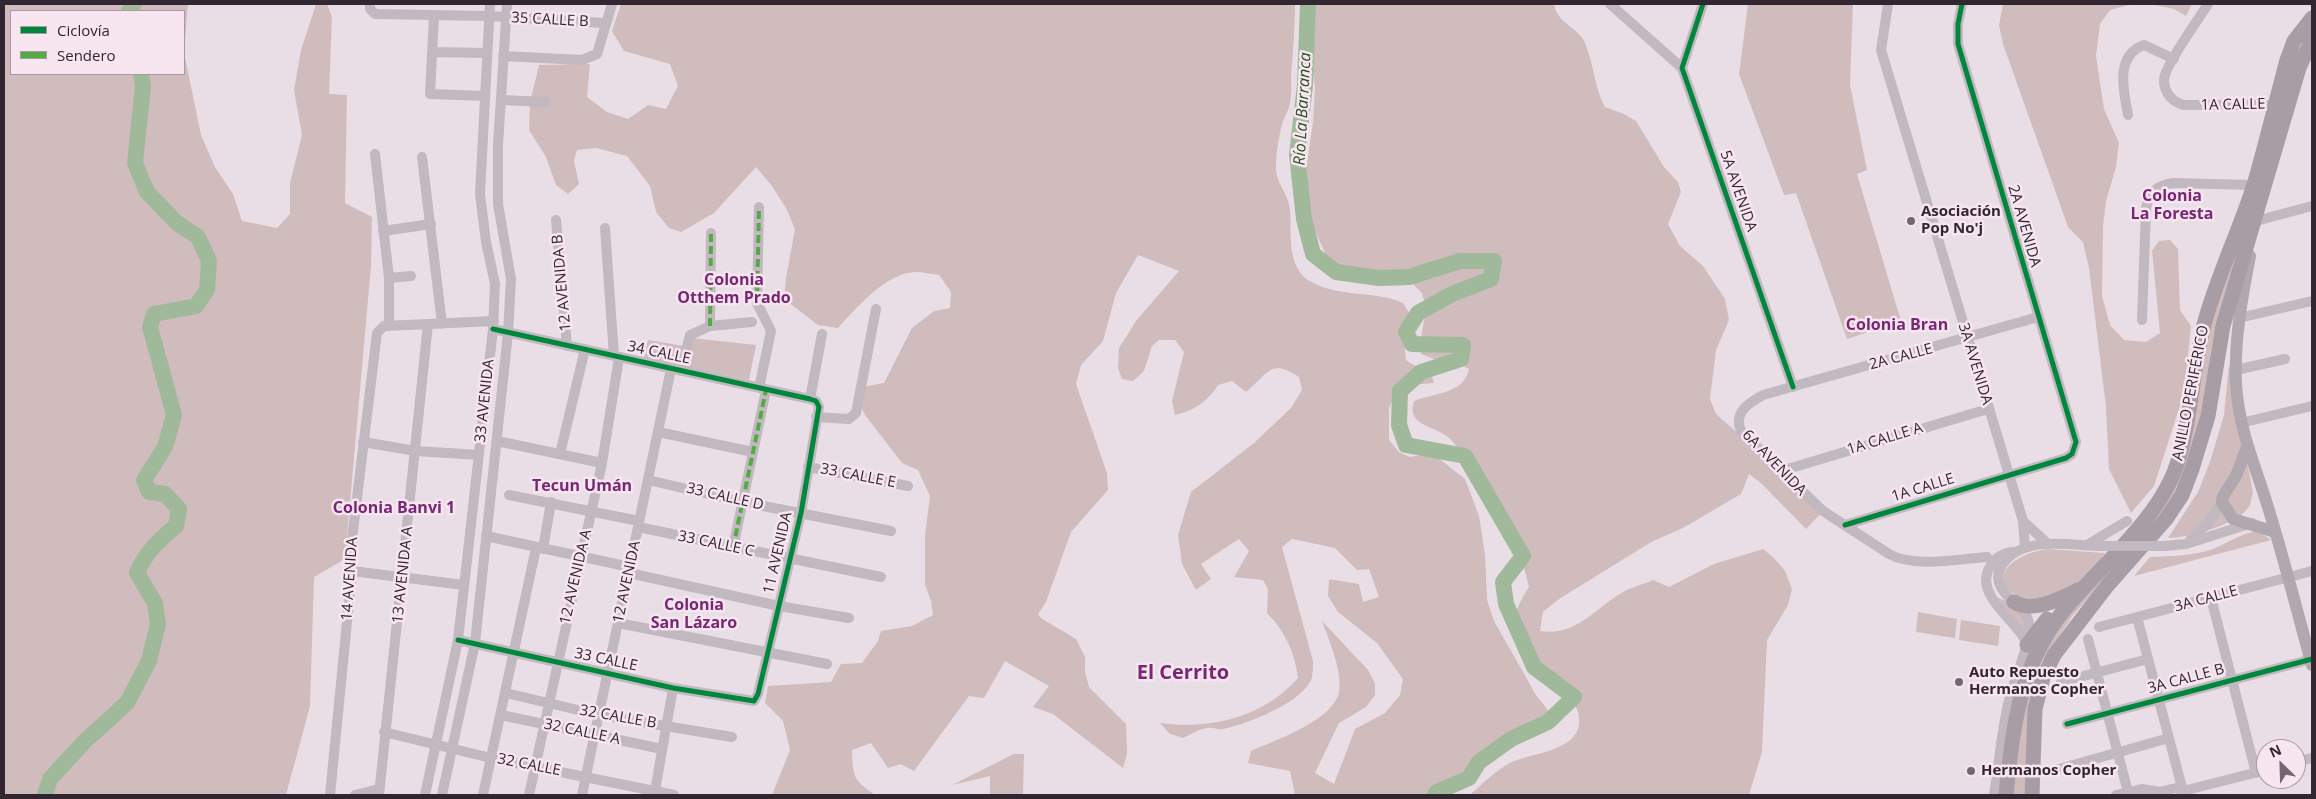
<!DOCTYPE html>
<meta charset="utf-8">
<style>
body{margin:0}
#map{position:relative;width:2316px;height:799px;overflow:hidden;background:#e9dee6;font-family:"Open Sans",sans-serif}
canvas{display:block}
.frame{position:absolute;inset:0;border:5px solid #322631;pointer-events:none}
.legend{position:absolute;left:10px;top:10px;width:175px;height:65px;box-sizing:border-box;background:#f7e5f0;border:1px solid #a899a4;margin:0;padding:6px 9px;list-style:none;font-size:15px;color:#322631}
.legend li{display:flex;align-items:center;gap:10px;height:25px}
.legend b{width:25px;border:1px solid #a899a4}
.north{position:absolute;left:2256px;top:739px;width:50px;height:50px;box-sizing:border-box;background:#f7e5f0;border:1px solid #a899a4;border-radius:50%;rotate:336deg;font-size:14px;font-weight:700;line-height:20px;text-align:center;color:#322631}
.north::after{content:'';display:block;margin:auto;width:18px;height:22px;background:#726670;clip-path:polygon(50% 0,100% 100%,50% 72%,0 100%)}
</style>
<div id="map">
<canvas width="2316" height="799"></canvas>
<div class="frame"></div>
<ul class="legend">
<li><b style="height:6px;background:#00873e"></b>Ciclovía</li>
<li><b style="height:6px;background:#54aa45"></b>Sendero</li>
</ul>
<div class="north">N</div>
</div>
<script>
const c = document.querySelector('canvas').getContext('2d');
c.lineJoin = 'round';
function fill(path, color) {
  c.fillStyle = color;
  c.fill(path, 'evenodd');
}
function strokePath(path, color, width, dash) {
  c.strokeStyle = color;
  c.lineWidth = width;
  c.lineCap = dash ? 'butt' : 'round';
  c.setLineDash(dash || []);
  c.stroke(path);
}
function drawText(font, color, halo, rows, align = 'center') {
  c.font = font + ' "Open Sans",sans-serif';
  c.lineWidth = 5;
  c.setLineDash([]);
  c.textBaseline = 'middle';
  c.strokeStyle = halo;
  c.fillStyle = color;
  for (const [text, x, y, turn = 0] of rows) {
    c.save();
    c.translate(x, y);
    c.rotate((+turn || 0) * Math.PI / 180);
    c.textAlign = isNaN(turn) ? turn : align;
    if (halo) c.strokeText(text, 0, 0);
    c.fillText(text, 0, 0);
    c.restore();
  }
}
const green = new Path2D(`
 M4,4H188L184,53L201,135L215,167L233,194L242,221L277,228L290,214V183L302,135L294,90L301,50L316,4H327L332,17L329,94L347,95L345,203L372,217L371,266L345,559L314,577L310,706L286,795H4ZM11,11H184V74H11Z
 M621,4H1295C1295,28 1293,52 1291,76C1291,85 1292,94 1290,103C1289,110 1284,117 1282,124C1279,137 1276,153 1276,166C1275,182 1288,193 1290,209C1292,232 1286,265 1308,280C1336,298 1374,290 1403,303L1409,313L1404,339L1406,360C1414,367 1433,371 1434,383L1411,385L1396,393L1389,408V440L1399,452L1410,457L1432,453L1465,479L1479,516L1485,555L1487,600L1494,621L1531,686C1535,696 1542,701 1548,711L1542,726L1532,736L1478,760L1436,795H1295L1290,771L1248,763L1251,751C1275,740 1327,723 1338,696C1345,677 1329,640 1322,621L1368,670L1375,683V695L1366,707L1339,723L1315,773L1334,784L1355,729L1385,713L1400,695L1403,679L1377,643L1338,612L1328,596L1329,579L1359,584L1363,602L1379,597L1369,569L1357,570L1335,548L1292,539L1282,547L1313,661C1313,666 1313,672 1312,677C1306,701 1246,725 1223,729C1218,730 1213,727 1208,728C1199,729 1191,734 1183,738L1170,734L1160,723C1211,730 1264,717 1298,678C1295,653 1285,631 1267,613L1268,589L1263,580L1234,577L1249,551L1239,539L1201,564L1211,579L1196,590L1182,564L1178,535L1191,492L1254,443L1291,408L1302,390L1299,377C1270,358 1269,373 1246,392L1232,381L1218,385C1208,401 1194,411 1175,415L1172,401L1184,352L1175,340H1159L1152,346L1144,371L1133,381L1122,379L1118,368L1119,348L1136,321L1179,271L1138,255L1116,293L1103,341L1081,365L1076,384L1107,473L1108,490L1071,532L1046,602L1038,614L1041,618L1076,639L1085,657V672L1089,687L1126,724L1127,754L1123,768L1053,714L1033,707L1049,686L1005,661L984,698L969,696L914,771L901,764L888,768L871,743L852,750C853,774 852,780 873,793L872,795H772L790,750L783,721L765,703L768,686L831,682L841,664L862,663L878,641L881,631L912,626L933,615L931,601L925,585V535L930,496L918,470L902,463L865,415L856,397L862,387L884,383L912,328L934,311L950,308L951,292L939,275C931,274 923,272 916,272C887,272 856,308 838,328L818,325L784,299L786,278L795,229L786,208L772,186L756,167L714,213L681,232L669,228L656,212L650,186L627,156L596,148L577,150L574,161L579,184L568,194L556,185L546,157L529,130L530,103L539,65L590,64L587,97L607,112L628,119L648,105L666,109L678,86L670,64L624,51L612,31Z
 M1310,4H1554C1557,24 1579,27 1585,43C1594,64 1594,87 1605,107L1624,114L1636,121L1664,167L1678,182L1681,192L1668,224L1680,246L1703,266L1725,299L1729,320L1716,350L1710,399L1716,414L1824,510L1806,529L1761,483L1749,474L1741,494L1683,528L1653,541L1559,599L1543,612L1540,631C1578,637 1597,605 1627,590C1635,586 1644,584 1653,580L1669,587L1714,564L1763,549L1775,559L1785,571L1792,589L1788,605L1767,640L1762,752L1749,795H1470C1482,784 1494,772 1508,764C1528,753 1569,753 1578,729C1583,714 1573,698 1562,688C1557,684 1549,680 1544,674C1539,667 1536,658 1532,651C1528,645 1522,641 1520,636C1510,617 1519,603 1529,587L1521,556L1459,449C1455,445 1452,440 1448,437C1432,425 1406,425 1414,401C1434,393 1464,394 1469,369L1453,361H1439L1421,354L1420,345L1426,308L1422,293L1411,282L1361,274L1329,261L1314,229L1304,184L1313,122L1315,87L1311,58Z
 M1748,4H1853L1850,85L1867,170L1857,174L1901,321L1847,339L1796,193L1784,195L1739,74Z
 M2003,4H2192L2186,16L2174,9L2155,5L2133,4L2110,10L2100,24L2096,56L2104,109L2119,143L2116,167L2106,201L2103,226L2102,296L2110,325L2124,340L2146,342L2160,333L2152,251L2159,241L2170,240L2178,249L2180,310L2191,326L2186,375L2179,409L2154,486L2131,513L2109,469L2106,407L2089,268L2083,242L2068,227L2003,44L1999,25Z
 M2256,190L2214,336L2210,356L2205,415L2189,468L2160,519L2073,615L2041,663L2031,700L2028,795H2012L2024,698L2050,638L2169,491L2200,351Z
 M692,338L756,345L749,380L687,367Z
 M648,340L684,346L678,367L644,359Z
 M2229,364L2253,493C2251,498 2251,505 2248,508C2236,525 2187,538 2168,538L2198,492L2210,462L2224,415Z
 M2258,531L2271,540L2134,576L2150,557C2171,556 2193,556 2213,549C2228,543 2241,533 2258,531Z
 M2047,549L2105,553C2098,562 2091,573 2083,581C2075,587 2064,592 2055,595C1999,612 1978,561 2047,549Z
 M1997,597L2010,603L2023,615L2026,633Z
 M1918,612L1957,619L1955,638L1916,632Z
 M1961,620L2000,626L1998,646L1959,640Z
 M1014,754H1024L1023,795H990V776L952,785Z`);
const river = new Path2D(`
 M1308,4L1305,85L1297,155L1304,219L1313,254L1336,272L1379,278L1409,277L1460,261H1494L1491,279L1452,294L1418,313L1406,332L1412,344L1463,345L1461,359L1421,372L1400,391L1399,425L1406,445L1465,456L1523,556L1503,582L1506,604L1534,667L1574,697L1548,722L1511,739L1479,762L1469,778L1437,792L1435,795
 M129,11L134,4
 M45,795L50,779L85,741L127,703L149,661L158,624L155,603L137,573C145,553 159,540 176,526L179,509L165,494L149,492L144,480L165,447L174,415L150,327L154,314L196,306L207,290L209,261L198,237L177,223L147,192L135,163L143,86L141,74`);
const minor = new Path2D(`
 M370,4V9L375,14L489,16L604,23
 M1610,4L1682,68
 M1703,4L1682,68L1793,387
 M1888,4L1881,50L2023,521L2025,548
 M2208,4C2198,20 2169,60 2165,75C2161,89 2171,102 2184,105H2275
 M434,16L430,94L485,96
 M432,52L487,53
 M503,56L582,60L597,54L612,4
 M501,100L546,102
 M2128,115C2124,92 2114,56 2144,45L2174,59
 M375,154L389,278V326
 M422,157L442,324
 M759,207L757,303L771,331L759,388
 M556,220L567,346
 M2256,221L2312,206
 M605,228L614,356
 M383,231L431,224
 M389,278L411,276
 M2239,318L2312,301
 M2142,320L2146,209C2148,193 2157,185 2173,183L2253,185
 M710,326L711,233
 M2236,370L2285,359
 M681,371L690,335L710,326L752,322
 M810,399L822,334
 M816,417L849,419L856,413L876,309
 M2241,423L2312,406
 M658,432L753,452
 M497,441L602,463
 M363,442L416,451L479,455
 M560,454L585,349
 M808,467L908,486
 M1781,471L1988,409
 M648,480L743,502L891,531
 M509,495L639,521
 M2023,521L2048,544
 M1845,525L2066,458L2072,454L2076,442L1958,44V24L1962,4
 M638,527L881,577
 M486,536L630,567
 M2190,540L2207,524L2222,502
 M2087,545L2127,521
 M2164,546L2186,544L2252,523
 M733,548L766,390
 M543,549L551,502
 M2013,552C2003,553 1996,557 1991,565C1971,595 2018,620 2027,644
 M1987,557C1958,559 1914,568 1889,554L1823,511L1741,431C1733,412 1749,403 1763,395L2038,317
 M352,571L464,585
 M629,573L779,606L849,618
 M2211,598L2256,773
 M2137,617L2184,795
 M618,623L827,664
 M2099,627L2312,571
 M2088,639L2128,792
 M458,640L673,688L754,701L758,694L801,513L819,407L816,401L810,399L493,329
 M2061,682L2148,659
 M506,693L599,715L732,737
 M501,715L662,749
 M2067,724L2312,659
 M384,732L491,758L674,795
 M2296,762L2312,758
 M2059,769L2169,738
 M655,791L673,688
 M330,795L352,571L349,564L377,333L384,326L494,321
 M355,795L379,789
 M379,795L428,324
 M425,795L458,640L493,329L495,284L486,242L480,194L490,4
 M442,795L475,643L508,333L511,279L498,204V145L507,4
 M483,795L536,548
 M529,795L602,463L619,358
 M582,795L671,369
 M1994,795C1999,765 2001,734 2008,705C2013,680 2026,656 2029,632C2032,609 2012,606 2002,589C1997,581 1997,573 2002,565C2022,535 2068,545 2099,546
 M2116,795L2142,789L2160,792L2176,788L2183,791L2266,770`);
const major = new Path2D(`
 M2250,256C2242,298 2234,340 2236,384C2239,430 2254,462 2267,504C2284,558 2297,612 2312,665
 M2247,447L2236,476L2223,496L2222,502L2233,519L2275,532`);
const highway = new Path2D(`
 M2014,602C2034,613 2060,599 2078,590
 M2027,645L2047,619
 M2006,795C2013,727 2019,666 2064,610C2100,566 2160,518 2177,464C2192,418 2192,368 2205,321C2218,275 2239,231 2254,185C2266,144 2276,101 2287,60L2294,41L2312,18
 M2032,795L2035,709L2043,678L2054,655L2107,586L2166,519L2182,495L2192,469L2208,416L2223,326L2299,68L2312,39`);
const minorBridge = new Path2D(`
 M2099,546H2164`);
const quiet = new Path2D(`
 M757,303L759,207
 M710,326L711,233
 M733,548L766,390`);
const cycleway = new Path2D(`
 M1703,4L1682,68L1793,387
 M1845,525L2066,458L2072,454L2076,442L1958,44V24L1962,4
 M458,640L673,688L754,701L758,694L801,513L819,407L816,401L810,399L493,329
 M2067,724L2312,659`);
const markers = [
 [1911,221,5,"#726670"],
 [1959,682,5,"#726670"],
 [1971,771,5,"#726670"]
];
const streetNames = [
 ["35 CALLE B",550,20,3],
 ["1A CALLE",2233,105,-1],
 ["5A AVENIDA",1738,191,71],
 ["2A AVENIDA",2024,226,74],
 ["12 AVENIDA B",562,283,-95],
 ["34 CALLE",659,353,12],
 ["2A CALLE",1901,357,-15],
 ["3A AVENIDA",1975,364,73],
 ["ANILLO PERIFÉRICO",2191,393,-79],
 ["33 AVENIDA",485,401,-84],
 ["1A CALLE A",1885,439,-17],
 ["6A AVENIDA",1774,463,46],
 ["33 CALLE E",858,476,11],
 ["1A CALLE",1923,488,-17],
 ["33 CALLE D",725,497,13],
 ["33 CALLE C",716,544,12],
 ["11 AVENIDA",778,553,-77],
 ["13 AVENIDA A",403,575,-84],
 ["12 AVENIDA A",576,577,-77],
 ["14 AVENIDA",350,579,-86],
 ["12 AVENIDA",627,582,-78],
 ["3A CALLE",2206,599,-15],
 ["33 CALLE",606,660,12],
 ["3A CALLE B",2186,679,-15],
 ["32 CALLE B",618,717,10],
 ["32 CALLE A",582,732,12],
 ["32 CALLE",529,765,11]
];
const poiNames = [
 ["Asociación",1921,212],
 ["Pop No'j",1921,229],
 ["Auto Repuesto",1969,673],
 ["Hermanos Copher",1969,690],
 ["Hermanos Copher",1981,771]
];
const waterNames = [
 ["Río La Barranca",1303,109,-87]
];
const neighbourhoodNames = [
 ["Colonia",2172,196],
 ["La Foresta",2172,214],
 ["Colonia",734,280],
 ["Otthem Prado",734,298],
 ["Colonia Bran",1897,325],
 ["Tecun Umán",582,486],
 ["Colonia Banvi 1",394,508],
 ["Colonia",694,605],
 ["San Lázaro",694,623]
];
const districtNames = [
 ["El Cerrito",1183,673]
];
fill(green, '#d0bcbd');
strokePath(river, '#a0b99b', 16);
strokePath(minor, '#c2b8bf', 10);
strokePath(major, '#b1a7ae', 12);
strokePath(highway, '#a89da5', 15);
strokePath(minorBridge, '#c2b8bf', 10);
strokePath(quiet, '#54aa45', 4, [8, 4]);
strokePath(cycleway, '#00873e', 5);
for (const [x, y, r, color] of markers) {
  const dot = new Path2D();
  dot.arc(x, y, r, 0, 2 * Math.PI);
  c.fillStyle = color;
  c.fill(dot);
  strokePath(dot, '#f7e5f0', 2);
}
drawText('15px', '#322631', '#f7e5f0', streetNames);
drawText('bold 15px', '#322631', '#f7e5f0', poiNames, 'left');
drawText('italic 16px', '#254f20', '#f7e5f0', waterNames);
drawText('bold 16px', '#792774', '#f7e5f0', neighbourhoodNames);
drawText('bold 20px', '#792774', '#f7e5f0', districtNames);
</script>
